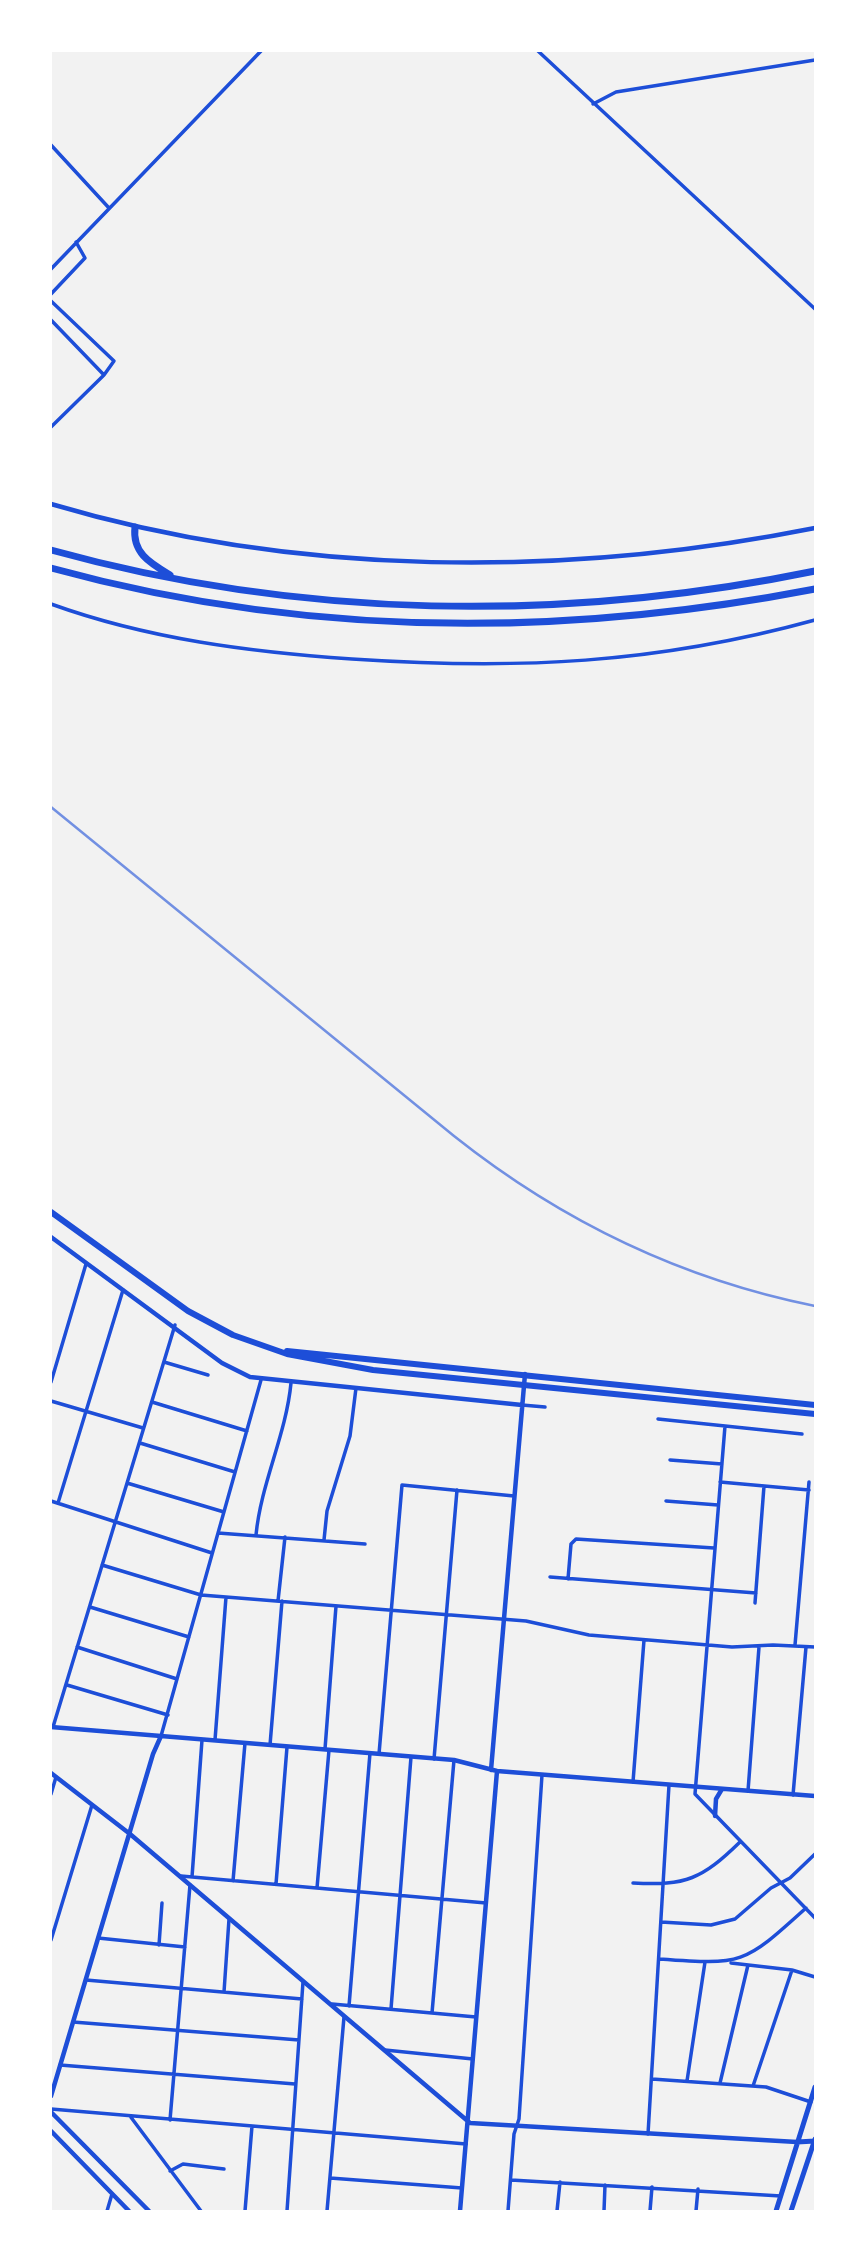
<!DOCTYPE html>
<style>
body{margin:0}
#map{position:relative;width:866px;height:2262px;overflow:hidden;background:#f2f2f2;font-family:Roboto,sans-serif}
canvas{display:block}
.frame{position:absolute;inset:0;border:52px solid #fff;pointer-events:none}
</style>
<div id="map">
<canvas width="866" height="2262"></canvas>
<div class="frame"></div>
</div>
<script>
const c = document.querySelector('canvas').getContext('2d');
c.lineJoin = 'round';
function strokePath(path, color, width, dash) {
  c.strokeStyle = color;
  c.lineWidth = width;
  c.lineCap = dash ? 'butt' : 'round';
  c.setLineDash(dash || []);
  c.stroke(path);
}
const minor = new Path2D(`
 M538,51L815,309
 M593,104L616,92L815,60
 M51,145L109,208
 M51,269L261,51
 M51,294L85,258L76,242
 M51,301L114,361L104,375
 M51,320L104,375L51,427
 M51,604C148,639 250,652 352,659C517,670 655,664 815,620
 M164,1362L208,1375
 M51,1382L86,1264
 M51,1401L143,1428
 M152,1402L247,1431
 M522,1405L545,1407
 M658,1419L802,1434
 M725,1426L695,1794L815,1918
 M140,1443L235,1472
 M670,1460L722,1464
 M720,1482L809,1490
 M127,1483L224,1512
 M51,1501L212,1553
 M666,1501L718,1505
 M58,1503L123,1290
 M218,1533L365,1544
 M256,1535C261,1483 286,1435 291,1383
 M324,1540L327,1511L350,1436L356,1388
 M102,1565L201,1595L526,1621L589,1635L732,1647L773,1645L815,1647
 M550,1577L756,1593
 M568,1579L571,1544L576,1539L714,1548
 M278,1601L285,1537
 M755,1603L764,1486
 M90,1607L189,1637
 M795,1645L809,1482
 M77,1647L177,1679
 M67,1685L168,1715
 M53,1727L175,1325
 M161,1736L261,1380
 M215,1740L226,1597
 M270,1745L282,1601
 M325,1749L336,1606
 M379,1754L402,1485L514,1496
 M434,1759L457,1490
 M633,1782L644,1640
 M748,1791L759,1647
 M51,1794L56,1777
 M793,1795L806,1647
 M181,1876L486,1903
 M192,1877L202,1740
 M233,1881L245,1743
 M633,1883C686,1886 702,1879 740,1842
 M276,1884L287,1747
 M317,1888L329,1750
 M661,1922L711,1925L735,1919L771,1888L790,1878L815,1854
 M98,1938L185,1947
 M51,1940L92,1805
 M159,1945L162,1903
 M659,1959C743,1965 743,1965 806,1908
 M731,1963L792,1970L815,1977
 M86,1980L302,1999
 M224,1992L229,1919
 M332,2004L476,2017
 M349,2006L370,1753
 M391,2009L411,1757
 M432,2013L454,1760
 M73,2022L299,2040
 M385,2050L473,2059
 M60,2065L295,2084
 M652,2079L766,2087L811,2102
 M687,2081L705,1962
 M720,2083L748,1965
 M753,2086L792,1970
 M51,2109L466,2144
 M130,2116L201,2211
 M170,2120L190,1885
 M648,2134L669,1785
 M170,2171L183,2164L224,2169
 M330,2178L462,2188
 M511,2180L781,2196
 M107,2211L112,2194
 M245,2211L252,2126
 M287,2211L303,1982
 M327,2211L344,2017
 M508,2211L514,2134L519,2119L542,1775
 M557,2211L560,2182
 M604,2211L605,2185
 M650,2211L652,2187
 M696,2211L698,2189`);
const tertiary = new Path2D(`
 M51,504C297,577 564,578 815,528
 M51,1237L222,1363L250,1377L522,1405
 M51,1727L454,1760L497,1771L815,1796
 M491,1770L525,1374
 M51,1773L130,1834L470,2123L797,2142
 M715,1816L716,1799L722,1789
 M51,2096L153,1754L161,1736
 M51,2112L149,2211
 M51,2131L129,2211
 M460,2211L497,1771`);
const secondary = new Path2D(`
 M797,2142L815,2141
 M776,2211L815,2087
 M791,2211L815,2139`);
const primary = new Path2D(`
 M51,1212L188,1311L233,1335L287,1354L373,1370L815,1414
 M287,1351L815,1405`);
const motorway = new Path2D(`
 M135,527C132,553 150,563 170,575
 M51,550C300,619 562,623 815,571
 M51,568C302,637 561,638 815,589`);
const rail = new Path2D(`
 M51,807L454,1136C561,1221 681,1279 815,1306`);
strokePath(minor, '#1d4ed8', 3.5);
strokePath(tertiary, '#1d4ed8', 4.5);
strokePath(secondary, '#1d4ed8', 5);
strokePath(primary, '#1d4ed8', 6);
strokePath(motorway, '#1d4ed8', 7);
strokePath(rail, '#7290e2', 2.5);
</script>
